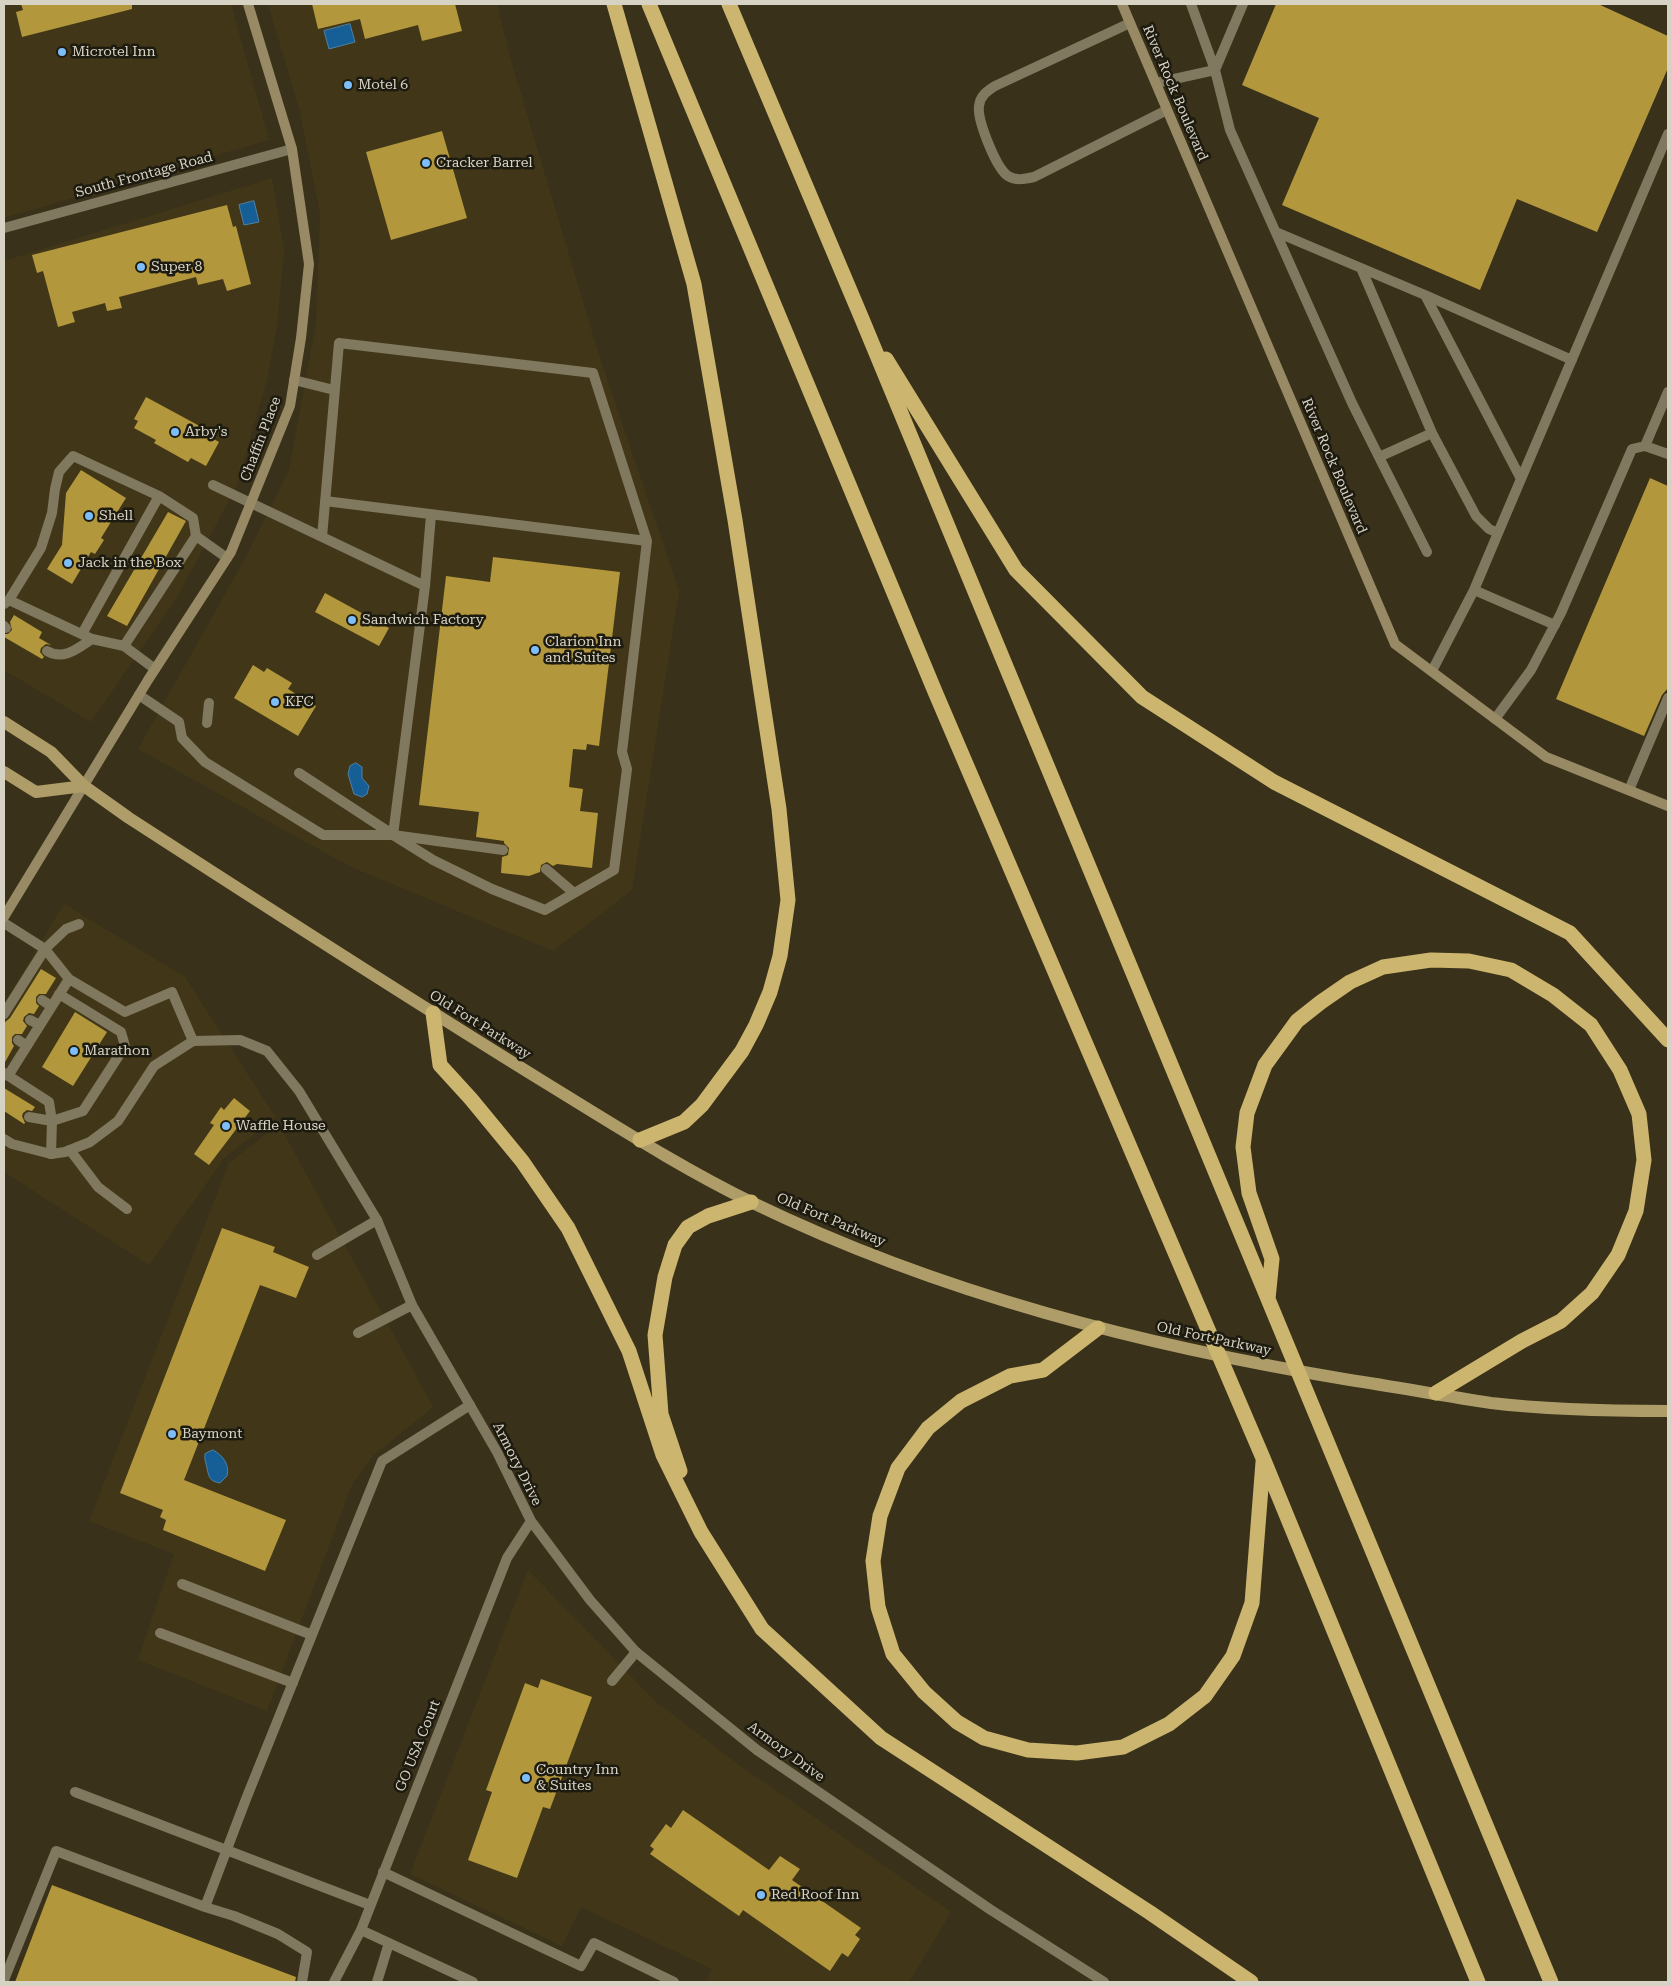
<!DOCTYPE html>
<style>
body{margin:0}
#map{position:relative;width:1672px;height:1986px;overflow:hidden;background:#39311a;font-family:"Roboto Serif",serif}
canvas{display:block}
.frame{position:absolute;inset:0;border:5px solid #d6d2c4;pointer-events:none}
</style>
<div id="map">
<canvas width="1672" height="1986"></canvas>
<div class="frame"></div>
</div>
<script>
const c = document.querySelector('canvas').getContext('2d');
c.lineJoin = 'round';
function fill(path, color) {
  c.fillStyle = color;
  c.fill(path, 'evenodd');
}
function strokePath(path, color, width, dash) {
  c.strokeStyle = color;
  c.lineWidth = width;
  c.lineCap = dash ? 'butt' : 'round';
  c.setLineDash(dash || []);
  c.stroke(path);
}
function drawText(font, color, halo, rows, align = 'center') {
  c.font = font + ' "Roboto Serif",serif';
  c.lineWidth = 5;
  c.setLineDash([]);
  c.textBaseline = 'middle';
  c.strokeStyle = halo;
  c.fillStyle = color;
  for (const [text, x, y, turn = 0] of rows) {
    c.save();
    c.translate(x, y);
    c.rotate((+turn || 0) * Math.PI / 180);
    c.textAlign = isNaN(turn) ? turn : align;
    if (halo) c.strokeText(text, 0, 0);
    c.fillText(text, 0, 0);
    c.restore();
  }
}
const built = new Path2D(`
 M4,4H231L269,140L4,218Z
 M268,4H497L510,57L598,352L679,591L632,890L553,951L349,866L138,749L247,555L289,470L316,324L320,214L300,112Z
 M272,178L284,250L277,326L267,379L237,486L177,597L91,722L4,670V261Z
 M64,904L185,977L276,1118L225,1157L149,1265L4,1172V1003Z
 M279,1124L433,1407L374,1455L353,1482L267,1711L138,1660L174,1554L89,1521L229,1163Z
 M528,1570L655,1701L742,1767L951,1912L909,1982H706L712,1969L581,1907L562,1946L410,1874Z`);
const water = new Path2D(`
 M350,24L355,42L329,49L324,31Z
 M254,201L259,222L244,225L239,205Z
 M356,763L362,767V778L369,786L367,794L362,797L354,794L348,774L350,766Z
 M213,1450C223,1455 230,1465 227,1476L220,1483C209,1481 209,1477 207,1468C206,1462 204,1460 205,1454Z`);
const building = new Path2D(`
 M21,4H132V9L22,37L16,12L23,10Z
 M312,4H455L462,31L422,41L418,25L365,39L360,19L318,29Z
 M1276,4H1598L1668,36V68L1597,232L1517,199L1480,290L1282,205L1319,118L1242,85Z
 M442,131L467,218L391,240L366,152Z
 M227,205L233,227L236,226L251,284L227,291L223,279L198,285L196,277L119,297L122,308L107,311L105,303L72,312L75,322L58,327L43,271L37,273L32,255Z
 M146,397L207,430L205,434L219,442L206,466L191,458L188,462L154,443L156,440L134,428L138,421L134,419Z
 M81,470L126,498L101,538L104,540L95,554L91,552L72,584L47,569L62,545L66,493Z
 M1650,478L1668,486V688L1662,695L1644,736L1556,699Z
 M168,512L186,521L127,626L107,616Z
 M493,557L620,572L599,746L587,744L586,750L573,749L569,787L583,789L580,811L598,813L592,868L557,864L553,866L547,862L541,865L540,872L529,876L501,873L502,857L508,855L509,848L504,843V841L476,837L479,812L419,805L446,576L490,582Z
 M325,593L389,628L379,646L315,612Z
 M14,615L42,632L39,638L51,645L46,644L41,648L40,652L44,657L42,659L4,637V634H8L12,630L10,622Z
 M253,665L264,672L267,668L292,683L288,689L316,706L298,736L234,698Z
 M41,969L56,978L46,994H39L36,997V1003L39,1006L34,1014L29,1013L24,1017L23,1021L27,1026L22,1034H15L12,1037V1043L14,1046L4,1064V1023L10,1018Z
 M75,1012L107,1032L73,1086L42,1067Z
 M4,1088L35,1107L32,1111L27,1110L23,1113L22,1116L25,1123L24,1124L4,1111Z
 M234,1098L250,1111L209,1165L194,1154L214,1125L210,1123L221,1107L224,1110Z
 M222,1228L275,1247L273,1252L309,1267L296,1298L260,1285L184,1480L286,1520L265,1571L163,1530L166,1520L160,1517L163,1510L120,1493Z
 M541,1679L592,1697L550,1809L543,1807L517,1878L468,1860L492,1792L486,1790L525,1683L538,1688Z
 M683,1810L769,1870L780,1856L800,1869L792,1880L861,1928L855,1935L860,1939L848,1957L842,1953L830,1971L743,1910L739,1916L650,1854L654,1849L650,1846L666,1824L671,1828Z
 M52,1885L296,1977L295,1982H15Z`);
const lane = new Path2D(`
 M1191,4L1215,70L1230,130L1352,403L1379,457L1432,433L1476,516L1489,529L1498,533L1474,590L1432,671
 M1130,23L995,86C987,91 980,96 979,106C977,120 996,168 1008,176C1016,181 1025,179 1034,177L1167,110
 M1156,83L1215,70L1243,4
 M4,228L292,149
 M1276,232L1361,268L1432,433
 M1361,268L1425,295
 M294,380L334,390
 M1645,446L1668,392
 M1379,457L1427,552
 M1521,479L1425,295L1572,360
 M213,485L425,586L393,835L433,860L492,889L545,910L614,870L627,769L622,752L647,541L325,501
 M1498,533L1668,134
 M196,536L227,558
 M322,537L339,343L593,373L647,541
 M425,586L431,515
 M1474,590L1555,625
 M9,600L92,639L124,646L155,669
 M4,604L9,600L41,548L52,513L55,489L59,472L73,456L159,496L193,518L196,536L124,646
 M4,626L6,628
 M82,634L159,496
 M47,651C64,661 78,648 92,639
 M139,695L179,722L182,738L205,762L323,835H393L503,850
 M1495,719L1531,670L1561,613L1632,449L1645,446L1668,454
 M207,723L209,703
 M299,773L392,834
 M1629,790L1668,698
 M546,869L574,893
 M4,923L45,949L66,929L79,924
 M69,979L125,1012L172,992L193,1041
 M42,1000L51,1006
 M4,1014L45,949L69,979L8,1076
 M30,1020L40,1025
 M18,1040L27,1046
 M4,1073L49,1102L52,1121L51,1154
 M29,1117L52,1121L83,1111L125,1046L121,1032L59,994
 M70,1150L98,1187L127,1209
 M317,1255L377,1220
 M358,1333L412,1305
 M182,1584L312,1635
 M160,1633L293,1683
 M612,1681L636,1652
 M75,1792L370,1905
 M383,1872L581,1966L594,1943L674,1982
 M205,1907L246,1799L382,1461L470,1405
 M361,1930L473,1982
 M4,1980L56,1851L205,1907L234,1916L278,1934L307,1952L302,1982
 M377,1982L389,1943`);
const street = new Path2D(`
 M4,1139L12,1144L51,1154L65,1152L90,1142L118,1121L154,1066L193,1041L240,1040L267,1051L299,1091L377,1220L412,1305L497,1452L531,1521L590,1600L636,1652L757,1750L991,1910L1104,1982
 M334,1982L361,1930L507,1558L531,1521`);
const secondary = new Path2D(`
 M1122,4L1395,644L1546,757L1668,806
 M4,917L148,680L231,552L290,406L301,338L309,264L292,149L248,4`);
const primary = new Path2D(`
 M4,722L51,752L84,786L129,818C268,908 408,998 549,1085C616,1126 683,1169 753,1203C941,1294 1145,1346 1350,1380C1397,1387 1444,1396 1491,1403C1550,1410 1609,1411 1668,1411
 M4,772L36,792L84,786`);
const highway = new Path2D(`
 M614,4L694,284L735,520L779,809L788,900L780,956L770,992L756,1025L742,1051L702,1105L684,1122L640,1140
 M649,4L936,694L1263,1458L1478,1982
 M729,4L862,319L1551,1982
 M886,359L1016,570L1142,697L1274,782L1570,933L1668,1040
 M433,1013L440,1065L471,1099L522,1161L568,1228L629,1351L663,1455L701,1532L762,1629L881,1738L1149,1912L1251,1982
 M1268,1299L1272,1259L1249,1193L1243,1147L1247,1113L1265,1065L1297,1021L1321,1002L1350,982L1383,967L1431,960L1469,961L1511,970L1553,995L1591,1025L1620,1070L1639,1114L1644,1160L1636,1211L1618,1255L1592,1293L1561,1321L1522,1341L1436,1393
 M1098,1328L1043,1370L1010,1376L961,1401L928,1428L898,1468L880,1516L873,1561L878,1607L893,1654L924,1692L957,1722L984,1738L1028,1750L1077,1753L1123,1747L1169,1724L1205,1696L1233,1656L1252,1603L1263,1462
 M680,1471L661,1414L655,1335L665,1277L675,1245L688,1227L708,1216L751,1202`);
const markers = [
 [62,52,5,"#7dbef9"],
 [348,85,5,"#7dbef9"],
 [426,163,5,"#7dbef9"],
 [141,267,5,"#7dbef9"],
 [175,432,5,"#7dbef9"],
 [89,516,5,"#7dbef9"],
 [68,563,5,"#7dbef9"],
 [352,620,5,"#7dbef9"],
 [535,650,5,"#7dbef9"],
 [275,702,5,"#7dbef9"],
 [74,1051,5,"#7dbef9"],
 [226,1126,5,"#7dbef9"],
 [172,1434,5,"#7dbef9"],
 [526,1778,5,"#7dbef9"],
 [761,1895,5,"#7dbef9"]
];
const poiNames = [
 ["Microtel Inn",72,52],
 ["Motel 6",358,85],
 ["Cracker Barrel",436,163],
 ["Super 8",151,267],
 ["Arby's",185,432],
 ["Shell",99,516],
 ["Jack in the Box",78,563],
 ["Sandwich Factory",362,620],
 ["Clarion Inn",545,642],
 ["and Suites",545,658],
 ["KFC",285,702],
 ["Marathon",84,1051],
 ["Waffle House",236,1126],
 ["Baymont",182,1434],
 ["Country Inn",536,1770],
 ["& Suites",536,1786],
 ["Red Roof Inn",771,1895]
];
const streetNames = [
 ["River Rock Boulevard",1175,93,67],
 ["South Frontage Road",144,175,-15],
 ["Chaffin Place",261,439,-69],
 ["River Rock Boulevard",1334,466,67],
 ["Old Fort Parkway",480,1025,32],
 ["Old Fort Parkway",831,1220,23],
 ["Old Fort Parkway",1214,1339,12],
 ["Armory Drive",517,1464,63],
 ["GO USA Court",418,1746,-68],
 ["Armory Drive",786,1752,36]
];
fill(built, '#413718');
fill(water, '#155e96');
strokePath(water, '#4f81a4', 1);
fill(building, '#b2973c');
strokePath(lane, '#80785f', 10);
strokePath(street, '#80785f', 10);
strokePath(secondary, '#978a64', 10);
strokePath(primary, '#ae9d68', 12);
strokePath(highway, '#ccb56e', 15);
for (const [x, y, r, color] of markers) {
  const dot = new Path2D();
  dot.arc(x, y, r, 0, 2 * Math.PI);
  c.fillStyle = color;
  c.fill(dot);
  strokePath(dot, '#1d1a0f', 2);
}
drawText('14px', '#d6d2c4', '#1d1a0f', poiNames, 'left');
drawText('14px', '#d6d2c4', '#1d1a0f', streetNames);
</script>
